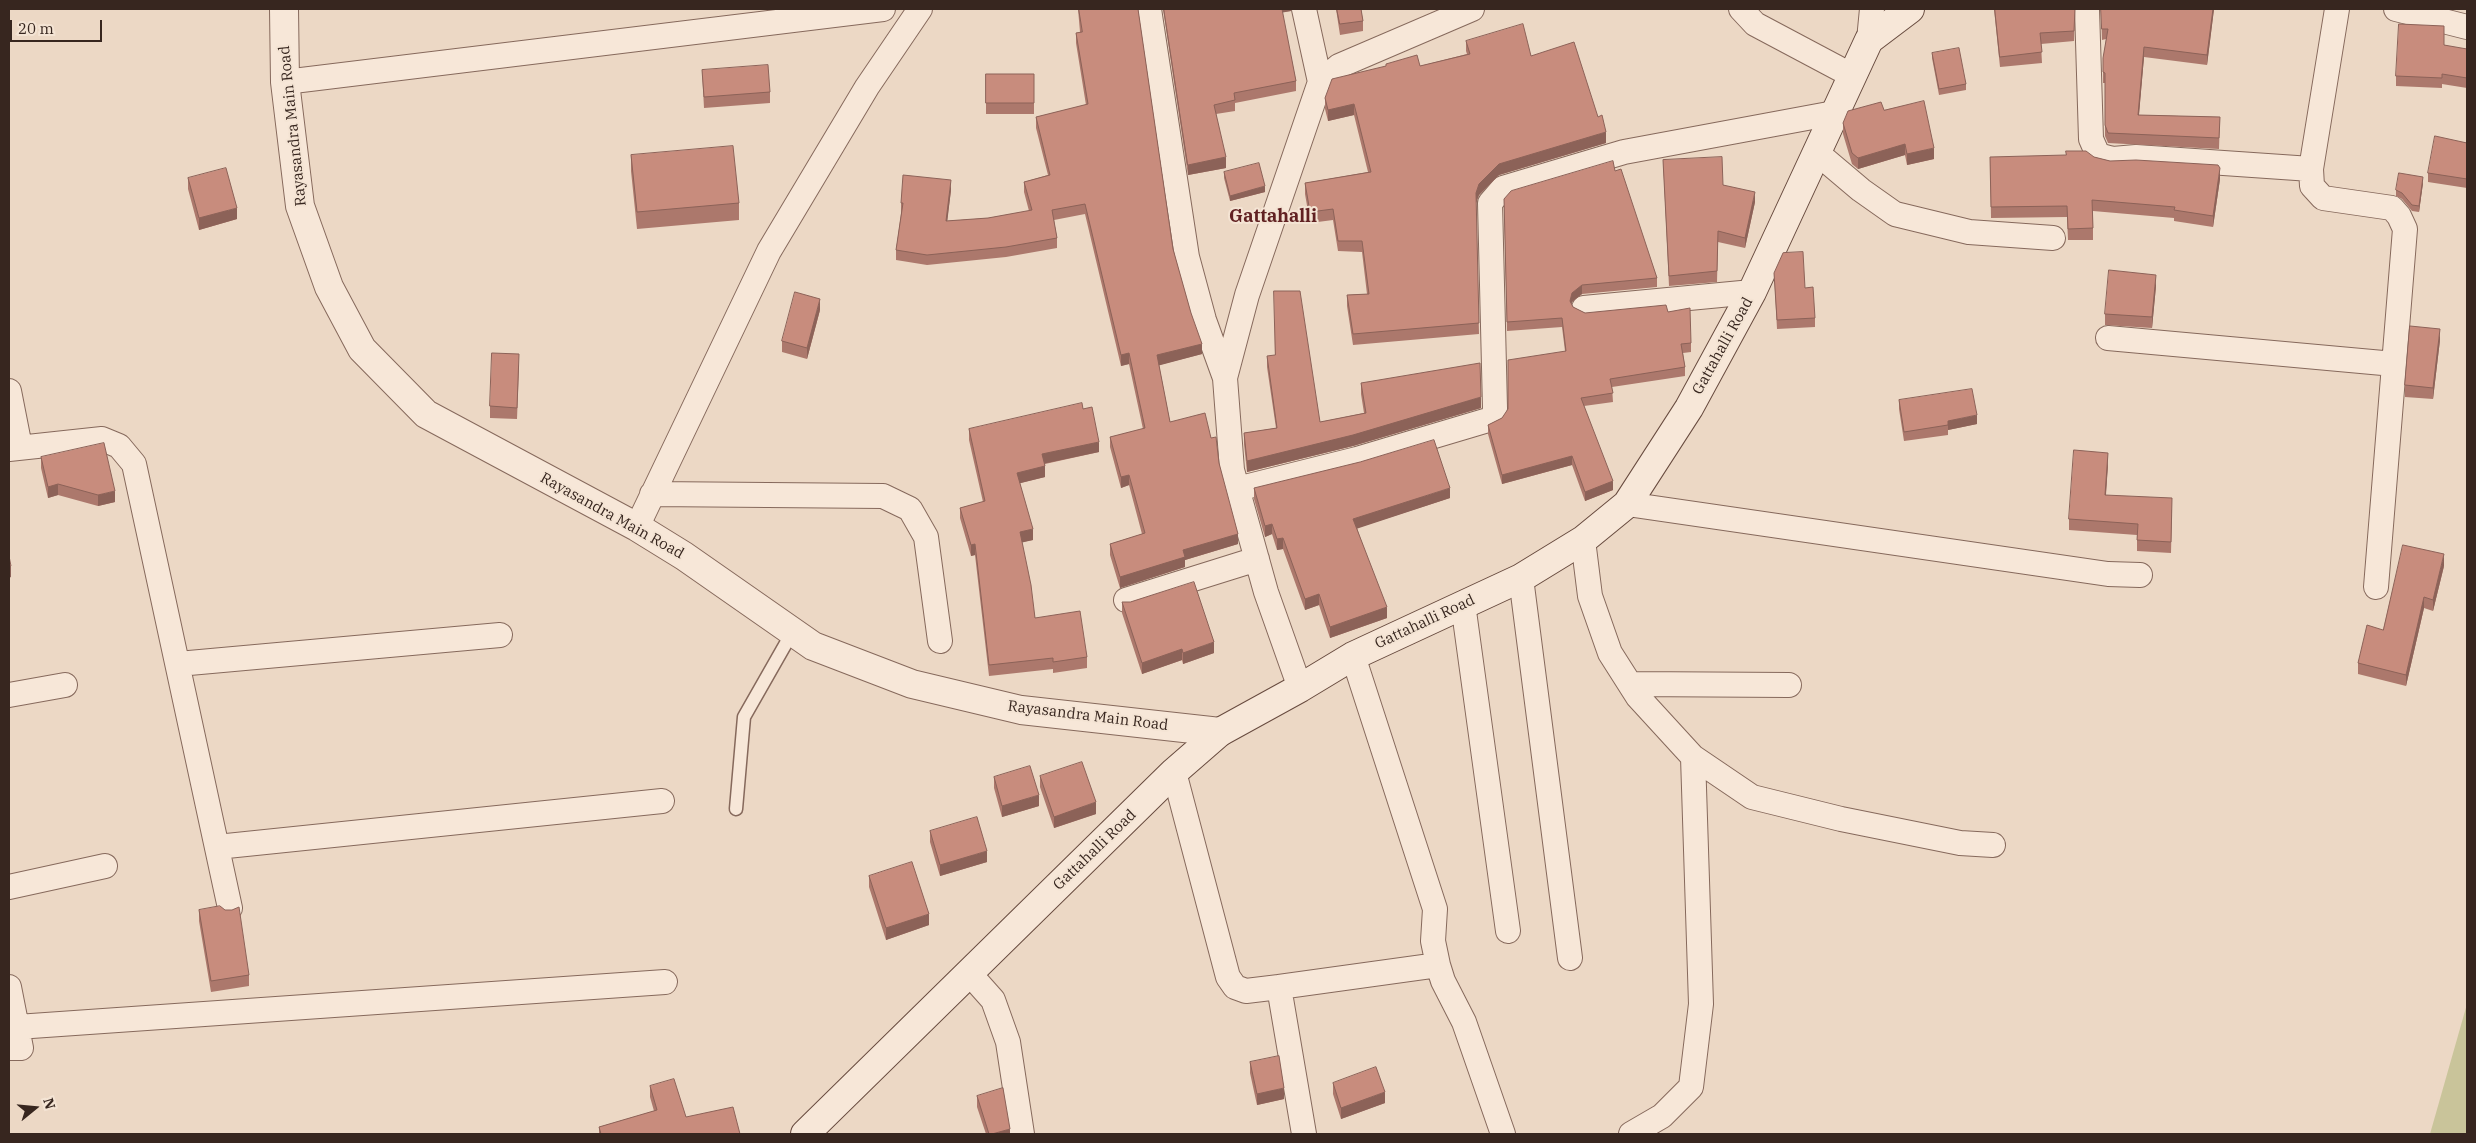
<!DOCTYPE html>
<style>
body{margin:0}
#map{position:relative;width:2476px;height:1143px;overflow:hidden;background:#ecd8c5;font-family:"IBM Plex Serif",serif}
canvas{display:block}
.frame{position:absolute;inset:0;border:10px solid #37261f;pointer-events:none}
.north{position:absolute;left:10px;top:1083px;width:50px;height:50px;-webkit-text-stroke:4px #f4e4d4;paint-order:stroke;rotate:73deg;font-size:14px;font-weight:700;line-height:20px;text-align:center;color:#37261f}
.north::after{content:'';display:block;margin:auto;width:18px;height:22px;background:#37261f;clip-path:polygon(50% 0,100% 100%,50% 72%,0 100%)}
.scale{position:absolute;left:10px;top:20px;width:92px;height:22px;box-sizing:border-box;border:2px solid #37261f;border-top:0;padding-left:6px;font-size:15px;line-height:18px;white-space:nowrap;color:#37261f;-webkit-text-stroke:4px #f4e4d4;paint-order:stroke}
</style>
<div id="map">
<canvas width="2476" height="1143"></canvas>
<div class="frame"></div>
<div class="north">N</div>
<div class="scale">20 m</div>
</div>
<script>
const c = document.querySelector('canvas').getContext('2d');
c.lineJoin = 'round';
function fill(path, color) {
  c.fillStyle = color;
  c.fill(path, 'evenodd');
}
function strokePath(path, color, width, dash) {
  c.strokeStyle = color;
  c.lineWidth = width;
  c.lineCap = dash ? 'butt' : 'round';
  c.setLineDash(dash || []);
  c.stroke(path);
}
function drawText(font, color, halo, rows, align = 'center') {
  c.font = font + ' "IBM Plex Serif",serif';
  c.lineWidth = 4;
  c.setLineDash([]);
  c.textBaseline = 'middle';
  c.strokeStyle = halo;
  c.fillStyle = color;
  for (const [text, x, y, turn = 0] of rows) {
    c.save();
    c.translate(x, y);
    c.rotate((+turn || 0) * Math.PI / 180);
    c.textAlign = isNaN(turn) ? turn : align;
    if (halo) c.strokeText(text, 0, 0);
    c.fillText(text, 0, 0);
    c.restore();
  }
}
const green = new Path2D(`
 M2467,1004V1134H2430Z`);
const service = new Path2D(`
 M736,809L744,717L793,631`);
const minor = new Path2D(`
 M1149,9L1187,257L1204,320L1225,378
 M1304,9L1320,82
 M1741,9L1755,24L1851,75
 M2087,9L2091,139L2098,155L2113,159L2136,157L2311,169
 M2337,9L2311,169L2312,186L2323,198L2392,208L2399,216L2405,229L2376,587
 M2396,9L2467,27
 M1869,40L1872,9
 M285,82L883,9
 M1816,152L1861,190L1895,214L1969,232L2053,238
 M1584,308L1752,292
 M2108,338L2394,364
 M9,391L20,447
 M9,449L102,439L119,446L134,464L230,908
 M1237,489L1357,459L1488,420L1494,416L1495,408L1490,203L1503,188L1624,152L1834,113
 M652,494L883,496L910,509L926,537L940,641
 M1627,504L2108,574L2140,575
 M637,527L769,251L867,87L920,9
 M1583,540L1590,596L1610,653L1638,697L1693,757L1752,797L1841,819L1960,843L1993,845
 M1521,578L1570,958
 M1126,600L1257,559
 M1463,604L1508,931
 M1353,656L1435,909L1433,941L1438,965L1443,981L1464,1022L1503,1134
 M178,664L500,635
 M1630,684L1789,685
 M1300,688L1266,592L1232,470L1225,378L1247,295L1320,82L1339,66L1472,9
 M9,695L65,685
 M1174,772L1228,977L1235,987L1246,991L1279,987L1304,1134
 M217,847L662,801
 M9,887L105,866
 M969,973L993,1000L1008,1042L1022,1134
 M9,987L21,1048H9
 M1279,987L1438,965
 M17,1027L665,982
 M1631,1134L1662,1116L1691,1087L1701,1004L1693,757`);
const tertiary = new Path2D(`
 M284,9L285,82L300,206L329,287L362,349L426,414L637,527L684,556L813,646L912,684L1021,710L1220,732`);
const secondary = new Path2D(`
 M805,1134L1174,772L1220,732L1300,688L1353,656L1521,578L1583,540L1627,504L1689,408L1752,292L1869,40L1910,9`);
const wall = new Path2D(`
 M1078,9H1138L1173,249L1202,354L1159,365L1170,422L1219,463L1238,544L1185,560V567L1120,588L1110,555V544L1142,534L1129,485L1121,488L1110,447V437L1143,429L1129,364L1121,366L1085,214L1054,220L1057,238V248L1006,257L927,265L896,260V250L901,214V203L951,190L947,221L988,218L1029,211L1024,192V182L1048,175L1036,128V117L1086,105L1076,43V33L1080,32Z
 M1163,9H1291V11L1282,12L1296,81V91L1235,103V111L1216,114L1226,168L1188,175Z
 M1336,9H1361L1363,21V31L1340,35Z
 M1994,9H2075L2074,41L2041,44L2042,63L2000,67Z
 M2101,9H2214L2207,65L2144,57L2139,115L2220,117L2219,149L2108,143L2105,136V83H2103V69L2106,39L2102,40Z
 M1466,41L1531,56L1606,143L1499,175L1479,195L1476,203L1479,334L1353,345L1347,306V295L1367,294L1362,252L1338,251L1333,220L1310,223L1305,194V183L1368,172L1354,115L1328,121L1325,109V98L1386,66V64L1420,66L1467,54L1466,51Z
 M2444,45L2467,50V88L2442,84V88L2396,86V76Z
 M1932,53L1966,84V90L1939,95L1932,58Z
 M702,70L770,92V103L704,108Z
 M986,74H1034V114H986Z
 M1884,110L1934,159L1907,165L1905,155L1858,169L1852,164L1843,134V123Z
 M2467,143V188L2428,182V173Z
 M631,155L739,203V220L637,229L631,171Z
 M1990,157H2094L2110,161L2220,179L2213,227L2174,221V218L2093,211V240H2068L2067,217L1991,218Z
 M1663,160L1723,185L1755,202L1745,248L1718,242L1717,282L1669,286Z
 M1615,171L1657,278V287L1582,294L1572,302L1571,303L1573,307L1585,313L1668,312L1691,343V352L1683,353L1685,367V376L1612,387L1613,402L1584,406L1613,490L1585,501L1572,465L1502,484L1488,434V425L1502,418L1565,351L1562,327L1507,331L1504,199Z
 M1224,172L1265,192L1230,201L1224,178Z
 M188,178L237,219L199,230L188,189Z
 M2423,183L2419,212L2412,211L2402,199L2396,196V190Z
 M1774,273L1815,318V327L1777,329Z
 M2156,286L2152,328L2105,325V314Z
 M820,310L807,359L782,352V341Z
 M2440,340L2433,399L2405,397V385Z
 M1267,356L1320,422L1364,413L1361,394V383L1481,408L1353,446L1247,472L1244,444V433L1276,428L1267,367Z
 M519,365L517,419L490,418V406Z
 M1899,400L1977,424L1948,430V435L1904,441L1899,409Z
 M1083,409L1099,452L1045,464V477L1020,483L1033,540L1022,542L1035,618L1087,657V668L1053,673V669L989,676L975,555L971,556L960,518V508L983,502L969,440V429Z
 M41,457L115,502L98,506L58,495L48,498L41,468Z
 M2108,464L2106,495L2172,510L2171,553L2137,551V535L2069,530V519Z
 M1254,488L1450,498L1357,528L1387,618L1330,638L1319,605L1305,610L1283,549L1277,550L1272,534L1265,537L1254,499Z
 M2444,566L2433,611L2424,608L2406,686L2358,674V663L2383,630Z
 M1122,602L1214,653L1183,664L1182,660L1142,674L1122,613Z
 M1040,776L1096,814L1054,828L1040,787Z
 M994,777L1039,806L1002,817L994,788Z
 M930,831L987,862L940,876L930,842Z
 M869,876L929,925L886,940L869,887Z
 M199,910L249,975V986L211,992L199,921Z
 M1250,1062L1284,1099L1257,1105L1250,1073Z
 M1333,1083L1385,1103L1341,1119L1333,1094Z
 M650,1086L686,1117L740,1134H599V1127L654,1111L650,1097Z
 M977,1096L1010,1134H986L977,1107Z`);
const shadedWall = new Path2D(`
 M1280,9H1291V11L1280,13Z
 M2213,9H2214L2207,65V55Z
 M2144,47V57L2138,125V115Z
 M1354,104V115L1328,121V110Z
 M1606,132V143L1499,175L1479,195L1476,203V193L1479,184L1499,164Z
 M1905,144V155L1858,169V158Z
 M1934,148V159L1907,165V154Z
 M1226,157V168L1188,175V165Z
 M2220,168V179L2213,227V216Z
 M2423,177V183L2419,212V206Z
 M951,180V190L946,232V221Z
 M1265,186V192L1230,201V196Z
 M1755,192V202L1745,248V238Z
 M237,208V219L199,230V218Z
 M2156,275V286L2152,328V317Z
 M1582,285V294L1572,302L1570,310V301L1572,293Z
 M820,299V310L807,359V348Z
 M2440,329V340L2433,399V388Z
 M1202,344V354L1157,366V355Z
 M1129,353V364L1121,366V355Z
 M1481,397V408L1353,446L1247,472V461Z
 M1977,415V424L1948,430V421Z
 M1099,442V452L1042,464V454Z
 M2108,453V464L2105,506V495Z
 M1572,456V465L1502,484V475Z
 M1045,466V477L1017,484V473Z
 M1129,475V485L1121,488V477Z
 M1613,481V490L1585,501V492Z
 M58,484V495L48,498V487Z
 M1450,488V498L1353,530V519Z
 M115,491V502L98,506V495Z
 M1272,524V534L1265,537V526Z
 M1033,529V540L1020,543V532Z
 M1238,534V544L1185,560V567L1120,588V577L1183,550Z
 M1283,538V549L1277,550V539Z
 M975,544V555L971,556V545Z
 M2444,554V566L2433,611V600Z
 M9,566H11V577L9,578Z
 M1319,594V605L1305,610V599Z
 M2424,597V608L2406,686V675Z
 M1387,607V618L1330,638V627Z
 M1214,642V653L1183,664V653Z
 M1182,649V660L1142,674V663Z
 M1039,795V806L1002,817V806Z
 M1096,802V814L1054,828V817Z
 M987,851V862L940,876V865Z
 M929,914V925L886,940V928Z
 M1284,1088V1099L1257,1105V1094Z
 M1385,1092V1103L1341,1119V1108Z
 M1010,1129V1134H992Z`);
const building = new Path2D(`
 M1079,9H1138L1173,249L1191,313L1202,344L1157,355L1170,422L1205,413L1211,438L1216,437L1219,463L1238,534L1183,550L1185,557L1120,577L1110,544L1145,533L1129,475L1121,477L1110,437L1145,428L1129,353L1121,355L1085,204L1052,210L1057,238L1006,247L927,255L896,250L903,203H901L903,175L951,180L946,221L988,218L1032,210L1024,182L1050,175L1036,117L1088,104L1076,33L1082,32Z
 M1164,9H1282L1296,81L1234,93L1235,100L1214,105L1226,157L1188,165Z
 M1337,9H1361L1363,21L1340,24Z
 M1995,9H2075L2074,31L2040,33L2042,52L2000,57Z
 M2101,9H2213L2207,55L2144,47L2138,115L2220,117L2219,138L2108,133L2105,125V73L2103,72V58L2108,29H2102Z
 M1523,24L1531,56L1574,42L1598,117L1602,115L1606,132L1499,164L1479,184L1476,193L1479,323L1353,334L1347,295L1369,294L1362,241H1338L1333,209L1310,212L1305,183L1371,172L1354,104L1328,110L1325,98L1332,79L1386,66V64L1417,55L1420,66L1470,54L1466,41Z
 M2399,24L2444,26V45L2467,49V78L2442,74V78L2396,76Z
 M1959,48L1966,84L1939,89L1932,53Z
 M768,65L770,92L704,97L702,70Z
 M986,74H1034V103H986Z
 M1924,101L1934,148L1907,154L1905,144L1858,158L1852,153L1843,123L1848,111L1881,102L1884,110Z
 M2435,136L2467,143V179L2428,173Z
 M733,146L739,203L637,212L631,155Z
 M2066,151H2086L2094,157L2110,161L2136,160L2218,165L2220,168L2213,216L2174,210L2175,207L2092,200L2093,228L2068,229L2067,206L1991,207L1990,157L2066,155Z
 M1722,157L1723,185L1755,192L1745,238L1718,231L1717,271L1669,276L1663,160Z
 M1613,161L1615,171L1621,169L1657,278L1582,285L1572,293L1570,301L1573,307L1585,313L1666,305L1668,312L1690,308L1691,343L1681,344L1685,367L1610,379L1613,393L1581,398L1613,481L1585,492L1572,456L1502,475L1488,425L1502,418L1508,409V360L1566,351L1562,318L1507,322L1504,199L1511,191Z
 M1259,163L1265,186L1230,196L1224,172Z
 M226,168L237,208L199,218L188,178Z
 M2399,173L2423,177L2419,206L2412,205L2402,193L2396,190Z
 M1803,252L1805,288L1813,287L1815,318L1777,320L1774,273L1783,253Z
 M2109,270L2156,275L2152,317L2105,314Z
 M1274,291H1300L1320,422L1366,413L1361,383L1480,363L1481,397L1353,435L1247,461L1244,433L1277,428L1267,356L1275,355Z
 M795,292L820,299L807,348L782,341Z
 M2410,326L2440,329L2433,388L2405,385Z
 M492,353L519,354L517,408L490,406Z
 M1972,389L1977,415L1948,421V425L1904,432L1899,400Z
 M1082,403L1083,409L1092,407L1099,442L1042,454L1045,466L1017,473L1033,529L1020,532L1031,585L1035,618L1080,611L1087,657L1053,662V658L989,665L975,544L971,545L960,508L985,501L969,429Z
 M1434,440L1450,488L1353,519L1387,607L1330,627L1319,594L1305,599L1283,538L1277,539L1272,524L1265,526L1254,488L1360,462Z
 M104,443L115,491L98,495L58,484L48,487L41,457Z
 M2074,450L2108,453L2105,495L2172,498L2171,542L2137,540L2138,524L2069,519Z
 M2403,545L2444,554L2433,600L2424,597L2406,675L2358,663L2367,625L2383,630Z
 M9,556L11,566H9Z
 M1194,582L1214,642L1183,653L1182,649L1142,663L1122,602H1130Z
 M1082,762L1096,802L1054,817L1040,776Z
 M1030,766L1039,795L1002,806L994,777Z
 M977,817L987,851L940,865L930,831Z
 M912,862L929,914L886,928L869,876Z
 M220,906L225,910H232L239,907L249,975L211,981L199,910Z
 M1279,1056L1284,1088L1257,1094L1250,1062Z
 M1376,1067L1385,1092L1341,1108L1333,1083Z
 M674,1079L686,1117L733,1107L740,1134H601L599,1127L657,1110L650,1086Z
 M1003,1088L1010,1129L992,1134H989L977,1096Z`);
const streetNames = [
 ["Rayasandra Main Road",293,126,-96],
 ["Gattahalli Road",1723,346,-61],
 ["Rayasandra Main Road",612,516,29],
 ["Gattahalli Road",1425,622,-25],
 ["Rayasandra Main Road",1088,716,7],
 ["Gattahalli Road",1095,850,-44]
];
const quarterNames = [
 ["Gattahalli",1273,217]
];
fill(green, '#c9c49a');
strokePath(service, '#86695c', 15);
strokePath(minor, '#86695c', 26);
strokePath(tertiary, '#86695c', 30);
strokePath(secondary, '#684b3f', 30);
strokePath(service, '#f7e7d8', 12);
strokePath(minor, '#f7e7d8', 24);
strokePath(tertiary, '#f7e7d8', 28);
strokePath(secondary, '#f7e7d8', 28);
fill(wall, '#ac786c');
fill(shadedWall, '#8c6258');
fill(building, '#c88c7d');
strokePath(building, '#8c6258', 1);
drawText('15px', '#37261f', '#f4e4d4', streetNames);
drawText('bold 18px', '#612122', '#f4e4d4', quarterNames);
</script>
